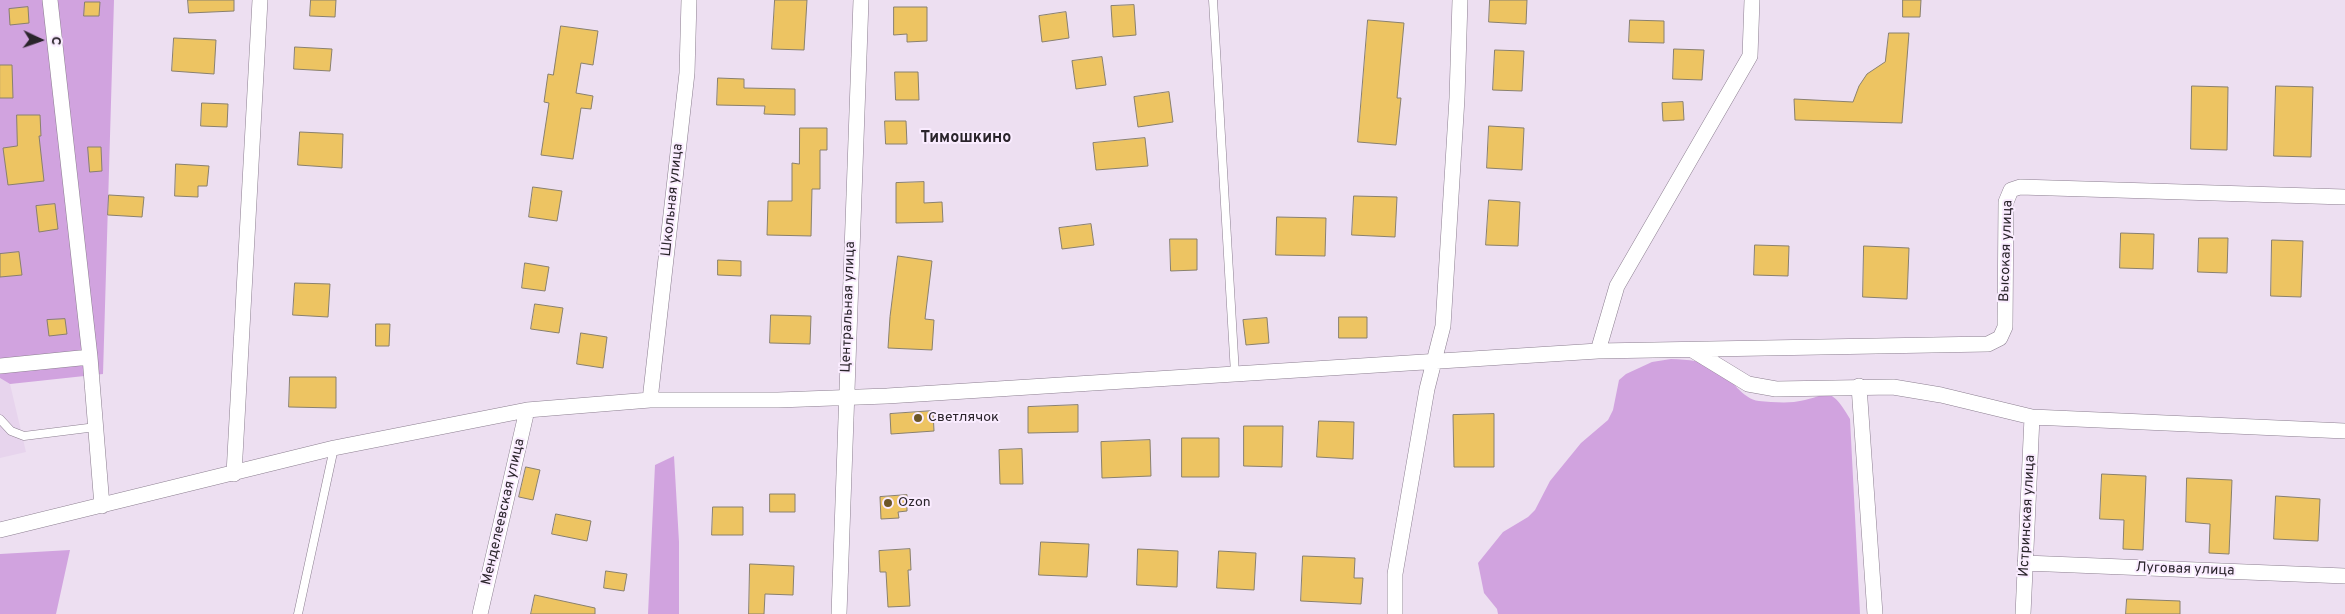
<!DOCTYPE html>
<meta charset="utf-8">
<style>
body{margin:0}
#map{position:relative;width:2345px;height:614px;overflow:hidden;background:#eddff1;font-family:Overpass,sans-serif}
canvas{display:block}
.north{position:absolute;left:15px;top:15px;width:50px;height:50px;-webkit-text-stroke:4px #faecff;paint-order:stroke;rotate:93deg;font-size:14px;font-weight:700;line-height:20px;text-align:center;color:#2a242b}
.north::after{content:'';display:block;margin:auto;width:18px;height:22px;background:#2a242b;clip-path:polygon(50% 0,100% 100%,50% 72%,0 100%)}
</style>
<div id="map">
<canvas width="2345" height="614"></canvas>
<div class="north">С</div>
</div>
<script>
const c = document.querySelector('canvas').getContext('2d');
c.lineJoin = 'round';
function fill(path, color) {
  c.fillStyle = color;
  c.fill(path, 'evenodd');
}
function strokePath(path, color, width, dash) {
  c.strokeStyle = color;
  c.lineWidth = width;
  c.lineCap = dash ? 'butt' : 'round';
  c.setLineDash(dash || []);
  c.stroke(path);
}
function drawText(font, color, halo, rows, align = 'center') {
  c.font = font + ' Overpass,sans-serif';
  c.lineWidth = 4;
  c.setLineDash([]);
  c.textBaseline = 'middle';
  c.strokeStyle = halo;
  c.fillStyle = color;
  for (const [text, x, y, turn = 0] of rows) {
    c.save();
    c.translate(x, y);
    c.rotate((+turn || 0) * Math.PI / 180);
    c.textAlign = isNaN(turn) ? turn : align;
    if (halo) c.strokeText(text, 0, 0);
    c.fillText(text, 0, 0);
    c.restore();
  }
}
const built = new Path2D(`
 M0,378L10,384L26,452L0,458Z`);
const green = new Path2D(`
 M0,0H114L103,374L10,384L0,378Z
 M1671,359C1688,360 1705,360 1720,370C1732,379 1742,399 1759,401C1769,402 1783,403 1794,402C1827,398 1828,381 1850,419L1860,614H1498L1497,609L1484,593L1478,563L1503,532L1528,517L1535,510L1550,481L1581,443L1608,420L1613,410L1619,380L1626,374L1652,362Z
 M674,456L679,542V614H648L655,465Z
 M70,550L56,614H0V554Z`);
const building = new Path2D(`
 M188,0H234V11L189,13Z
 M311,0H336L335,17L310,16Z
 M775,0H807L804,50L772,49Z
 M1490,0H1527L1526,24L1489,22Z
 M1903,0H1921L1920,17H1903Z
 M85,2H100L99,16H84Z
 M1134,5L1136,35L1113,37L1111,6Z
 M28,7L29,23L10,25L9,9Z
 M894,7H927V41L907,42V34L894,35Z
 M1066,12L1069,38L1042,42L1039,16Z
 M1368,20L1404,23L1397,98H1401L1396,145L1358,142Z
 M1630,20L1664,21V43L1629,42Z
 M561,26L598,31L593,65L581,63L576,93L593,96L591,109L581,108L573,159L541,155L549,103L544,102L548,74L553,75Z
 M1889,33H1909L1902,123L1795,120L1794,99L1853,102L1859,86L1867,74L1885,62Z
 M174,38L216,40L214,74L172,71Z
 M295,47L332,49L330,71L294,69Z
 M1674,49L1704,50L1702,80L1673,79Z
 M1495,50L1524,51L1522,91L1493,90Z
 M1102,57L1106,85L1076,89L1072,61Z
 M0,65H12L13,98H0Z
 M895,72H918L919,100H896Z
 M718,78L744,79V88L795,89V115L764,114L765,106L717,105Z
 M2192,86L2228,87L2227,150L2191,149Z
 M2276,86L2313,87L2311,157L2274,156Z
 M1169,92L1173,122L1138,127L1134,97Z
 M1683,102L1684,120L1663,121L1662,103Z
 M202,103L228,104L227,127L201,126Z
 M17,115H40L41,136H39L44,181L8,185L3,148L17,146Z
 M885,121H906L907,144H886Z
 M1489,126L1524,128L1522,170L1487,168Z
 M800,128H827V150H820V189H812L811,236L767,235L768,201H792V163L799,164Z
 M300,132L343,134L342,168L298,165Z
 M1145,138L1148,166L1096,170L1093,143Z
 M88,147H101L102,171L90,172Z
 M176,164L209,166L207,186H198V197L175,196Z
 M924,182V203L942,202L943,222L896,223V183Z
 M533,187L562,191L557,221L529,217Z
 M109,195L144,197L142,217L108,215Z
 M1354,196L1397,197L1395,237L1352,235Z
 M1489,200L1520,202L1518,246L1486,245Z
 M55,204L58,229L39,232L36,206Z
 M1277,217L1326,218L1325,256L1276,255Z
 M1091,224L1094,245L1062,249L1059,228Z
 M2121,233L2154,234L2153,269L2120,268Z
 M2199,238H2228L2227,273L2198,272Z
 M1170,239H1197V270L1171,271Z
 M2272,240L2303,241L2301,297L2271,296Z
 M1755,245L1789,246L1788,276L1754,275Z
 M1864,246L1909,248L1907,299L1863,297Z
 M19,252L22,275L0,277V254Z
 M898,256L932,261L925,319L934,320L932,350L888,348L890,317Z
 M718,260L741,261V276L718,275Z
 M525,263L549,267L545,291L522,288Z
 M295,283L330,284L328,317L293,315Z
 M535,304L563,308L559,333L531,329Z
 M771,315L811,316L810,344L770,343Z
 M1339,317H1367V338H1339Z
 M1267,318L1269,343L1246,345L1243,320Z
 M65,319L67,334L49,336L47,320Z
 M376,324H390L389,346H376Z
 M581,333L607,337L603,368L577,364Z
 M290,377H336V408L289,407Z
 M1078,405V432L1028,433V407Z
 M933,411L934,431L891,434L890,414Z
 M1494,414V467H1454L1453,415Z
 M1319,421L1354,422L1353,459L1317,457Z
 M1244,426H1283L1282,467L1244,466Z
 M1182,438H1219V477H1182Z
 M1150,440L1151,476L1102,478L1101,442Z
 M1022,449L1023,484H1000L999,450Z
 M526,467L540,470L533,500L519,497Z
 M2102,474L2146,476L2143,550L2123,549L2124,520L2100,519Z
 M2187,478L2232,480L2229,554L2209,553L2210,524L2186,522Z
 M770,494H795V512H770Z
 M907,495V511L898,512L899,518L881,519L880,497Z
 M2276,496L2320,499L2318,541L2274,539Z
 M713,507H743V535H712Z
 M556,514L591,521L587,541L552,534Z
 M1041,542L1089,544L1087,577L1039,575Z
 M910,549L911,570H908L910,606L888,607L886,572H880L879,551Z
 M1138,549L1178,551L1177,587L1137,585Z
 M1219,551L1256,553L1254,590L1217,588Z
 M1303,556L1355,558L1354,578H1363L1361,604L1301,601Z
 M750,564L794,566L793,595L765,594L764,614H749Z
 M606,571L627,574L624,591L604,588Z
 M535,595L595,608V614H531Z
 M2127,599L2180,601V614H2126Z`);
const lane = new Path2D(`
 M1213,0L1235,374
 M0,419L11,431L24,436L96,427
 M298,614L334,448`);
const street = new Path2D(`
 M50,0L90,357L102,506
 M1598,351L1617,286L1750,56L1752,0
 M1694,351L1748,384L1776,389L1893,387L1941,395L2032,417L2345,431
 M0,366L90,357
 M1859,386L1875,614
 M650,400L687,73L689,0
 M234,474L260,0
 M0,530L334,448L527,410L650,400H778L887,396L1598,351L1988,344L2000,338L2005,327L2006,202L2011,190L2020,187L2345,197
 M2025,563L2345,576
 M480,614L527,410
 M839,614L861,0
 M1395,614V574L1427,389L1443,326L1457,98L1460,0
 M2023,614L2032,417`);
const markers = [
 [918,418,5,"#6c5726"],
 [888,503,5,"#6c5726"]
];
const streetNames = [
 ["Школьная улица",673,200,-84],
 ["Высокая улица",2007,251,-88],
 ["Центральная улица",849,307,-88],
 ["Менделеевская улица",504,512,-77],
 ["Истринская улица",2028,516,-87],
 ["Луговая улица",2185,570,2]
];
const poiNames = [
 ["Светлячок",928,418],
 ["Ozon",898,503]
];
const quarterNames = [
 ["Тимошкино",966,139]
];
fill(built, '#e7d4ed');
fill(green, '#d1a3df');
fill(building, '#edc462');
strokePath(building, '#89806e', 1);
strokePath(lane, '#8c7f90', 9);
strokePath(street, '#8c7f90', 16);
strokePath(lane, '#fff', 8);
strokePath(street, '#fff', 15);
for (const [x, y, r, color] of markers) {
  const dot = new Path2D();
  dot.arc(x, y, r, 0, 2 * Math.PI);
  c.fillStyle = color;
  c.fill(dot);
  strokePath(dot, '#faecff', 2);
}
drawText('14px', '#2a242b', '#faecff', streetNames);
drawText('14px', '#2a242b', '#faecff', poiNames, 'left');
drawText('bold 16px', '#2a242b', '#faecff', quarterNames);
</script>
